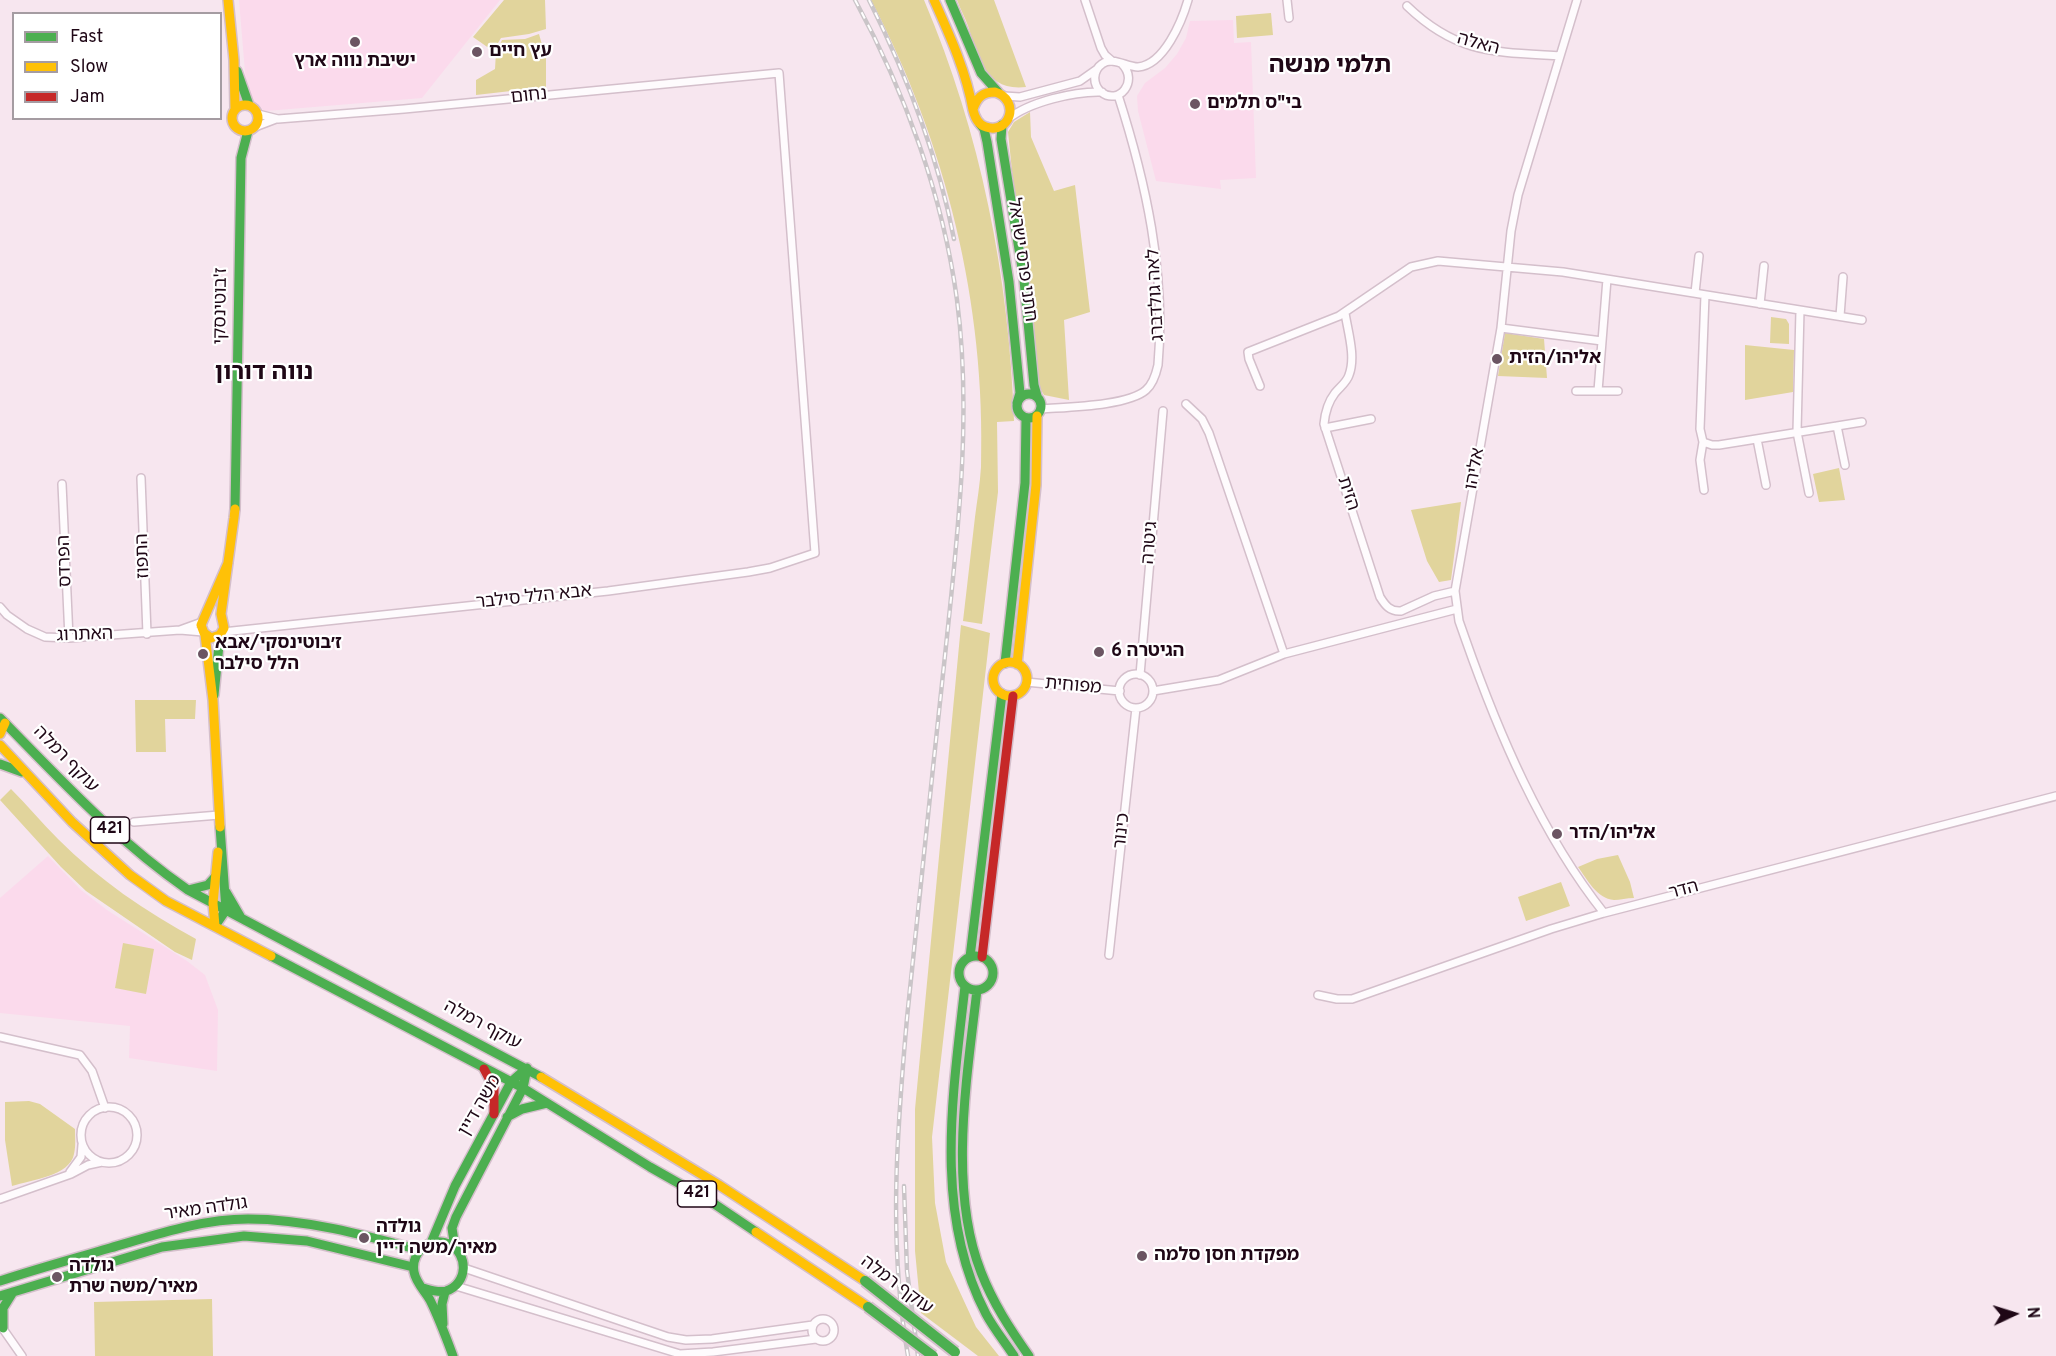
<!DOCTYPE html>
<meta charset="utf-8">
<style>
body{margin:0}
#map{position:relative;width:2056px;height:1356px;overflow:hidden;background:#f7e6ef;font-family:Overpass,sans-serif}
canvas{display:block}
.legend{position:absolute;left:12px;top:12px;width:210px;height:108px;box-sizing:border-box;background:#fff;border:2px solid #a59ca2;margin:0;padding:8px 10px;list-style:none;font-size:18px;color:#1f0716}
.legend li{display:flex;align-items:center;gap:12px;height:30px}
.legend b{width:30px;border:2px solid #a59ca2}
.north{position:absolute;left:1984px;top:1284px;width:60px;height:60px;-webkit-text-stroke:4px #fff;paint-order:stroke;rotate:86deg;font-size:16px;font-weight:700;line-height:24px;text-align:center;color:#1f0716}
.north::after{content:'';display:block;margin:auto;width:21px;height:27px;background:#1f0716;clip-path:polygon(50% 0,100% 100%,50% 72%,0 100%)}
</style>
<div id="map">
<canvas width="2056" height="1356"></canvas>
<ul class="legend">
<li><b style="height:8px;background:#4caf50"></b>Fast</li>
<li><b style="height:8px;background:#ffc107"></b>Slow</li>
<li><b style="height:8px;background:#c62828"></b>Jam</li>
</ul>
<div class="north">N</div>
</div>
<script>
const c = document.querySelector('canvas').getContext('2d');
c.lineJoin = 'round';
function fill(path, color) {
  c.fillStyle = color;
  c.fill(path, 'evenodd');
}
function strokePath(path, color, width, dash) {
  c.strokeStyle = color;
  c.lineWidth = width;
  c.lineCap = dash ? 'butt' : 'round';
  c.setLineDash(dash || []);
  c.stroke(path);
}
function drawText(font, color, halo, rows, align = 'center') {
  c.font = font + ' Overpass,"Noto Sans Hebrew",sans-serif';
  c.lineWidth = 4.5;
  c.setLineDash([]);
  c.textBaseline = 'middle';
  c.strokeStyle = halo;
  c.fillStyle = color;
  for (const [text, x, y, turn = 0] of rows) {
    c.save();
    c.translate(x, y);
    c.rotate((+turn || 0) * Math.PI / 180);
    c.textAlign = isNaN(turn) ? turn : align;
    if (halo) c.strokeText(text, 0, 0);
    c.fillText(text, 0, 0);
    c.restore();
  }
}
const built = new Path2D(`
 M239,0H500L422,98L266,111L254,106L246,84Z
 M1233,20L1234,43L1251,42L1256,178L1220,180L1221,189L1156,181L1138,111L1137,96L1145,83L1165,68L1177,54L1186,38L1190,21Z
 M48,856L81,890L107,910L187,961L205,975L218,1010L217,1071L129,1058L130,1026L0,1013V898Z`);
const green = new Path2D(`
 M504,0H545L546,29L529,34L501,38L493,51L473,37Z
 M871,0H924C981,134 1009,276 1014,421L997,422L998,492L982,624L963,621C967,586 971,552 975,517C977,501 980,484 981,467C986,304 946,144 871,0Z
 M957,0H994L1026,87C985,92 978,56 968,26C965,17 960,9 957,0Z
 M1271,13L1273,35L1237,38L1236,16Z
 M539,34L546,59V87L476,95V80L495,69L496,52L502,40L525,39Z
 M1030,112L1031,137L1054,191L1075,185L1090,312L1064,320L1069,400L1044,395L1039,386L1028,269L1014,190L1008,132L1014,122Z
 M1771,317L1786,319L1789,324V344L1770,343Z
 M1505,333L1544,339L1547,378L1498,376Z
 M1745,345L1794,350L1793,392L1745,400Z
 M1839,468L1845,500L1819,502L1813,474Z
 M1461,502L1451,580L1439,582L1427,561L1411,510Z
 M961,625L990,633L932,1137L935,1203L946,1262L976,1327L999,1356H978L921,1313L915,1251V1109Z
 M135,700H196L195,719H165L166,752H136Z
 M11,789C27,805 42,823 58,839C98,879 146,912 196,939L192,960L175,952L86,891L61,867L0,800Z
 M1618,855L1630,882L1634,898C1627,898 1620,900 1614,900C1597,899 1587,879 1578,867L1597,859Z
 M1561,882L1570,906L1526,921L1518,897Z
 M123,943L154,949L146,994L115,988Z
 M29,1101L40,1104L75,1129C75,1137 76,1146 74,1154C70,1176 31,1180 12,1186L5,1140V1102Z
 M212,1299L213,1356H95L94,1302Z`);
const street = new Path2D(`
 M1085,0L1101,48L1105,55L1112,61
 M1287,0L1289,18
 M1577,0L1518,195L1511,231L1501,328L1455,591L1459,621L1465,638C1498,732 1541,834 1604,913
 M1407,6C1457,54 1494,52 1560,56
 M1122,64C1139,81 1119,106 1101,92C1092,84 1093,70 1102,64C1113,56 1126,67 1138,67C1164,65 1182,21 1188,0
 M1004,96L1020,97L1080,81L1097,69
 M1008,119C1029,102 1075,91 1102,92
 M255,127L276,119
 M1695,293L1699,256
 M1705,295L1700,429L1703,442L1712,445H1719L1862,422
 M1760,304L1764,266
 M1800,310L1797,432L1809,493
 M1345,313C1348,332 1356,357 1349,375C1347,382 1340,387 1335,393C1328,402 1325,413 1324,424L1380,597C1385,605 1390,612 1401,611L1434,596L1455,591
 M1840,316L1843,277
 M1501,328L1602,341
 M1260,386L1249,359L1248,352L1339,316L1411,267L1438,261L1563,272L1862,320
 M1576,391H1618
 M1598,391L1607,279
 M1186,404L1202,419L1209,433L1284,654
 M1042,409C1067,407 1128,406 1146,390C1153,384 1156,374 1158,365C1166,273 1146,182 1118,95
 M1837,426L1845,465
 M1325,428L1371,419
 M1757,439L1766,485
 M1703,442L1700,460L1704,490
 M141,478L147,634
 M62,484L69,638
 M0,607L7,615L27,629L45,637L69,638L180,630
 M202,622L180,630L203,632
 M223,632L608,591L748,572L770,568L815,553L779,73L404,109L278,119L258,114
 M1119 691a17 17 0 1 1 34 0a17 17 0 1 1-34 0Z
 M1140,675L1163,411
 M1026,682L1120,691
 M1153,691L1219,680L1284,654L1457,609
 M134,822L219,815
 M1109,955L1136,708
 M1318,995L1337,999H1352L1551,929L1604,913L2056,796
 M0,1037L80,1055L92,1071L105,1108
 M81 1135a28 28 0 1 1 56 0a28 28 0 1 1-56 0Z
 M70,1172L81,1157L82,1145
 M0,1199L71,1174L88,1165L102,1162
 M464,1268L668,1337L686,1340L712,1339L813,1325
 M456,1286L680,1354L713,1352L816,1339
 M812 1330a11 11 0 1 1 22 0a11 11 0 1 1-22 0Z
 M1,1326L22,1356`);
const fast = new Path2D(`
 M950,0L981,73L998,92
 M237,71L249,105
 M980,124L984,129L987,142L1009,282L1020,393L1017,403
 M1002,125L1001,139L1024,280L1034,385L1037,396
 M1017 406a12 12 0 1 1 24 0a12 12 0 1 1-24 0Z
 M235,509L241,158L248,131
 M1005,663L1025,483L1026,418
 M214,695L220,635
 M0,718C60,779 117,841 188,890L541,1077
 M0,764L22,772
 M188,890L208,885L216,876
 M226,892L240,916
 M215,926L226,910L220,827
 M271,956L523,1088L650,1167L710,1201L756,1232
 M959 973a17 17 0 1 1 34 0a17 17 0 1 1-34 0Z
 M970,957L1002,694
 M965,986C953,1094 933,1213 986,1314C994,1329 1005,1342 1014,1356
 M977,990C967,1077 948,1189 981,1272C993,1303 1010,1329 1029,1356
 M507,1117L522,1109L547,1103
 M431,1243L455,1186L511,1082L527,1068
 M455,1248L452,1228L456,1217L523,1088L527,1068
 M0,1281C36,1269 73,1259 110,1248C155,1235 201,1219 248,1219C306,1219 364,1235 419,1250
 M423,1288C430,1290 438,1293 446,1291C468,1284 469,1254 449,1244C442,1241 434,1241 427,1245C417,1250 412,1261 414,1272C416,1283 425,1291 430,1300C439,1318 446,1337 453,1356
 M0,1296L162,1247L244,1236L307,1241L413,1267
 M443,1324L442,1304L445,1292
 M3,1328V1308L13,1292`);
const slow = new Path2D(`
 M228,0L234,60L235,109
 M934,0C950,36 966,71 973,110C975,118 978,125 986,127C1010,135 1021,100 995,92C982,92 977,98 973,109
 M232 118a13 13 0 1 1 26 0a13 13 0 1 1-26 0Z
 M228,563L201,625L204,633L211,638L220,635L224,628L221,614L234,518L235,509
 M205,635L213,700L220,827
 M993 679a17 17 0 1 1 34 0a17 17 0 1 1-34 0Z
 M1017,664L1036,485L1037,416
 M0,734L5,723
 M0,745L72,822L130,875L166,901L271,956
 M215,926L213,903L218,852
 M541,1077L719,1185L865,1281
 M756,1232L868,1307`);
const jam = new Path2D(`
 M982,957L1013,696
 M484,1069L494,1088V1114`);
const rail = new Path2D(`
 M855,0C905,92 943,196 957,300C972,415 958,531 946,646C933,770 919,894 907,1018C897,1131 888,1243 908,1356
 M869,0C907,76 938,156 954,239
 M904,1186L907,1271L918,1356`);
const fastBridge = new Path2D(`
 M865,1281L955,1352
 M868,1307L933,1356`);
const markers = [
 [355,42,6,"#6b5562"],
 [477,52,6,"#6b5562"],
 [1195,104,6,"#6b5562"],
 [1497,359,6,"#6b5562"],
 [1099,652,6,"#6b5562"],
 [203,654,6,"#6b5562"],
 [1557,834,6,"#6b5562"],
 [364,1238,6,"#6b5562"],
 [1142,1256,6,"#6b5562"],
 [57,1277,6,"#6b5562"]
];
const shields = [
 [110,830,39],
 [697,1194,39]
];
const shieldNames = [
 ["421",110,830],
 ["421",697,1194]
];
const streetNames = [
 ["האלה",1478,45,15],
 ["נחום",529,97,-6],
 ["חתני פרס ישראל",1021,260,82],
 ["לאה גולדברג",1157,295,-93],
 ["ז'בוטינסקי",222,306,-89],
 ["אליהו",1476,469,-80],
 ["הזית",1347,494,72],
 ["גיטרה",1151,543,-85],
 ["התפוז",144,556,-92],
 ["הפרדס",66,561,-92],
 ["אבא הלל סילבר",534,598,-6],
 ["האתרוג",85,636,-2],
 ["מפוחית",1073,687,5],
 ["עוקף רמלה",65,760,46],
 ["כינור",1123,831,-84],
 ["הדר",1684,891,-15],
 ["עוקף רמלה",482,1026,28],
 ["משה דיין",481,1106,-60],
 ["גולדה מאיר",206,1210,-8],
 ["עוקף רמלה",896,1286,37]
];
const poiNames = [
 ["עץ חיים",489,52],
 ["ישיבת נווה ארץ",355,62,"center"],
 ["בי\"ס תלמים",1207,104],
 ["אליהו/הזית",1509,359],
 ["ז׳בוטינסקי/אבא",215,644],
 ["הלל סילבר",215,665],
 ["הגיטרה 6",1111,652],
 ["אליהו/הדר",1569,834],
 ["גולדה",376,1228],
 ["מאיר/משה דיין",376,1249],
 ["מפקדת חסן סלמה",1154,1256],
 ["גולדה",69,1267],
 ["מאיר/משה שרת",69,1288]
];
const districtNames = [
 ["תלמי מנשה",1330,67],
 ["נווה דורון",264,374]
];
fill(built, '#fbdaec');
fill(green, '#e1d49c');
strokePath(street, '#d4bfcb', 10);
strokePath(fast, '#d4bfcb', 12);
strokePath(slow, '#d4bfcb', 12);
strokePath(jam, '#d4bfcb', 12);
strokePath(street, '#fefbfd', 7);
strokePath(fast, '#4caf50', 9);
strokePath(slow, '#ffc107', 9);
strokePath(jam, '#c62828', 9);
strokePath(rail, '#cac5c8', 4.5);
strokePath(rail, '#fff', 2, [7]);
strokePath(fastBridge, '#d4bfcb', 14, []);
strokePath(fastBridge, '#4caf50', 10);
for (const [x, y, r, color] of markers) {
  const dot = new Path2D();
  dot.arc(x, y, r, 0, 2 * Math.PI);
  c.fillStyle = color;
  c.fill(dot);
  strokePath(dot, '#fff', 2);
}
for (const [x, y, w] of shields) {
  const box = new Path2D();
  box.roundRect(x - w / 2, y - 13, w, 26, 4.5);
  c.fillStyle = '#fff';
  c.fill(box);
  strokePath(box, '#1f0716', 1.5);
}
drawText('bold 16px', '#1f0716', null, shieldNames);
drawText('18px', '#1f0716', '#fff', streetNames);
drawText('bold 18px', '#1f0716', '#fff', poiNames, 'left');
drawText('bold 24px', '#1f0716', '#fff', districtNames);
</script>
